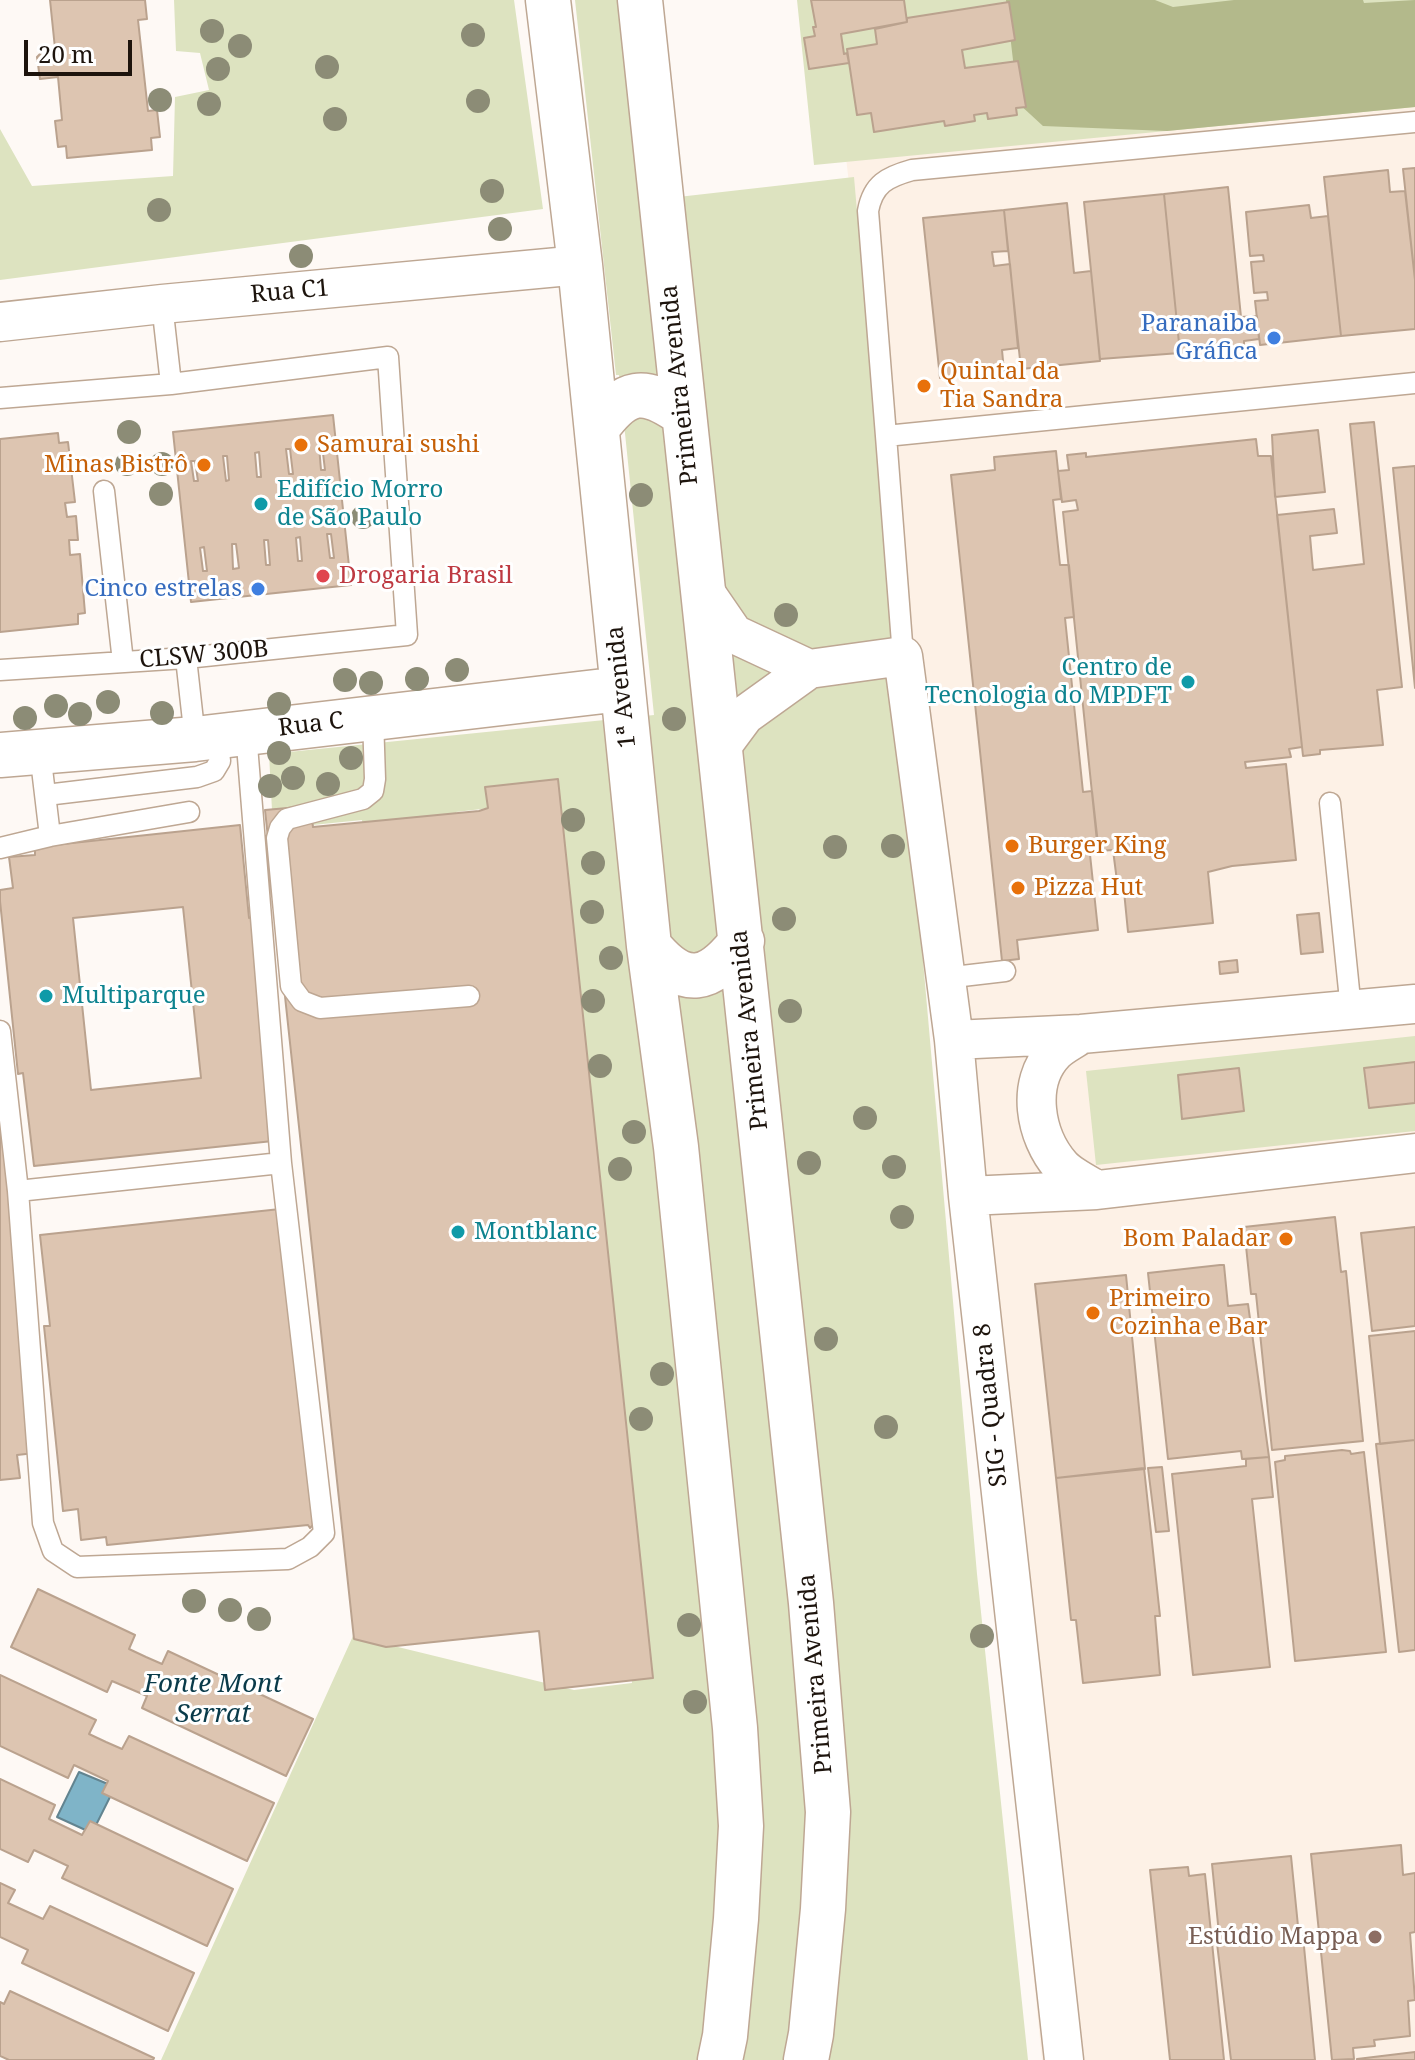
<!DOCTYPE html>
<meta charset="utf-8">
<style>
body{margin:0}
#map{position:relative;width:1415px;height:2060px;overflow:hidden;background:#fef9f5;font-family:"Noto Serif",serif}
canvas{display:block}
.scale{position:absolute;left:24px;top:40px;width:108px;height:36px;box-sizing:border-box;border:4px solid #1d140d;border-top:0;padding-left:10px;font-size:24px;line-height:28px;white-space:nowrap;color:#1d140d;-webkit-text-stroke:6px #fff;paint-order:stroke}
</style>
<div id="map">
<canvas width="1415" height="2060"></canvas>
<div class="scale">20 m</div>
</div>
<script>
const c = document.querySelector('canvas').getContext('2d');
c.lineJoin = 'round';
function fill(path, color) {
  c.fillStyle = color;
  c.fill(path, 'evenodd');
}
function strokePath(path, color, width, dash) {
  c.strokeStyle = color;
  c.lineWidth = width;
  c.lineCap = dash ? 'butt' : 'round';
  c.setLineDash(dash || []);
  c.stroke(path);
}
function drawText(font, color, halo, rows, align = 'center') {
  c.font = font + ' "Noto Serif",serif';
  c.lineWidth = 6;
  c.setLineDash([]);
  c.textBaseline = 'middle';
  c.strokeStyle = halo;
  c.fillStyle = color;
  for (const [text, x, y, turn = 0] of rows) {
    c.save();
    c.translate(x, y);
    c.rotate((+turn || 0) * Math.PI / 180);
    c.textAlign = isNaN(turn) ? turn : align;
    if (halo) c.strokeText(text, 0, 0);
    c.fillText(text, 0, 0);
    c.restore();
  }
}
const built = new Path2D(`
 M828,0H1415V2060H1042L903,656Z`);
const green = new Path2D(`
 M174,0H514L543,209L0,280V129L32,186L173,176L175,97L209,90L200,53L176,51Z
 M575,0H621L643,201L854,177L977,1574L1028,2060H161L353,1636L574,1690L632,1683L622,1581L524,804L456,812L466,912L372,922L362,820L273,829L269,754L654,715L619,375H616Z
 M797,0H1415V107L814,165Z
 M1415,1036V1131L1096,1165L1086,1071Z`);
const forest = new Path2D(`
 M1006,0H1155L1173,7L1234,0H1363L1364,3L1415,0V107L1167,131L1043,126L1018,103Z`);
const water = new Path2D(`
 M79,1772L115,1787L92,1833L57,1817Z`);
const building = new Path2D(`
 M50,0H145L147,19L138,20L148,111L157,110L160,137L151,138L152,150L67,158L66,146L58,147L55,121L62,120L58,77L40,79L37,57L42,52L49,51L56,58Z
 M811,0H904L907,22L841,34L844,54L847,53L849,63L809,69L804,38L815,36L813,27H816Z
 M1009,2L1015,40L962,50L965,68L1018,61L1026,107L1016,108L1017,115L988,119L987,113L974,115L975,121L945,126L944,121L874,132L871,113L857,115L847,49L877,44L875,29L907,22V18Z
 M1415,168V280L1403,169Z
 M1388,170L1390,192L1405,191L1415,280V329L1341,336L1324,177Z
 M1228,187L1241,317L1257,316L1259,339L1244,341V346L1180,353L1164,194Z
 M1164,194L1180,353L1100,359L1084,202Z
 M1067,203L1074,273L1091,271L1100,361L1021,369L1004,210Z
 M1309,205L1311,218L1328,216L1341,336L1260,345L1255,301L1268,300L1267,292L1254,293L1251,262L1264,261L1263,255L1250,256L1246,212Z
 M1004,210L1008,251L992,252L994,266L1010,264L1018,348L1002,350L1004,371L940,378L923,218Z
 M333,415L351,585L191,602L173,432ZM322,445L325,470H321L319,446ZM286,449H290L293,474H289ZM259,452L261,477H257L255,453ZM223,456H227L229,480L226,481ZM191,461H195L198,481H194ZM327,534H331L334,558H330ZM300,537L302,561H298L296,538ZM264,540H268L270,565H266ZM232,544H236L239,568L233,569ZM204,547L207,571H203L200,548Z
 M1374,422L1402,687L1377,690L1383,745L1320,750V754L1303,756L1277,515L1334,509L1337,533L1310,536L1313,570L1364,564L1350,424Z
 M1318,430L1325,492L1275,497L1272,435Z
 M58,433L59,443L68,442L75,502L65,503L67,517L76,516L78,540H69L70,555L80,554L85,613L78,614V624L0,632V439Z
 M1256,439L1258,456H1271L1302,747L1289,749L1291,757L1245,762L1246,768L1286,764L1296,860L1232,866L1208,872L1213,923L1128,932L1123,881H1117L1113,850L1098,851L1063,512L1078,510L1076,500L1062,502L1058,471L1069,470L1067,455L1086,453V457Z
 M1056,451L1061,499L1053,500L1060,565H1069L1074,617L1065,618L1083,792L1092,791L1098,844L1089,845L1098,930L1017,940L1019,959L1002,961L951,475L995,470L994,457Z
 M1415,466V688L1393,468Z
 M558,779L653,1678L545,1690L539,1631L386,1647L354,1639L265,810L310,806L313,827L479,811L488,808L485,787Z
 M240,825L249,918L255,917L273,1141L34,1166L23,1073L18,1074L0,901V890L13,888L9,857L35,855V847ZM183,907L201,1078L91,1090L73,918Z
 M1319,913L1323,952L1301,954L1297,915Z
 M1237,960L1238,972L1220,974L1219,962Z
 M1415,1062V1103L1369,1108L1364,1068Z
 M1239,1068L1244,1111L1182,1119L1178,1075Z
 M0,1114L35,1453L17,1455L20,1478L0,1480Z
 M280,1209L313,1525L310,1528L308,1525L107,1545L106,1537L81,1540L78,1509L63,1511L44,1326H50L40,1235Z
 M1335,1217L1341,1272L1346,1271L1363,1441L1272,1450L1256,1294H1251L1244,1227Z
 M1415,1227V1326L1372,1331L1361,1233Z
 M1220,1265H1224L1228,1306L1248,1304L1269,1457L1242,1459L1241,1451L1168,1459L1148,1273Z
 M1126,1275L1145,1469L1056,1478L1035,1284Z
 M1415,1331V1440L1380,1444L1369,1336Z
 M1415,1440V1650L1399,1652L1376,1444Z
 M1342,1450L1350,1451L1351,1454L1364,1452L1386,1652L1295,1661L1275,1462L1285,1460V1456Z
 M1269,1457L1273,1497L1252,1499L1270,1667L1193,1675L1172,1474L1246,1466V1459Z
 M1162,1467L1169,1531L1156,1532L1148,1468Z
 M1144,1468L1160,1616H1155L1160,1675L1083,1683L1076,1620H1071L1056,1478Z
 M38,1589L135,1635L129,1649L146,1657L162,1664L168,1651L313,1719L286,1776L142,1708L147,1696L112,1681L107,1692L11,1647Z
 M0,1675L96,1720L89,1734L106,1742L122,1749L129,1736L274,1803L247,1861L102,1793L108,1781L74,1765L68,1778L0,1746Z
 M0,1779L55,1805L49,1819L82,1835L90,1821L233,1889L207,1946L62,1878L68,1866L34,1850L28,1862L0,1849Z
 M1401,1845L1403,1875L1415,1873V1932L1410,1933L1415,2000L1408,2001L1410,2036L1374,2040L1375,2046L1353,2048L1354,2059L1332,2060L1311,1854Z
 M1291,1856L1298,1926H1302L1315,2060H1231L1216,1935L1219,1934L1212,1864Z
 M1188,1867L1189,1876L1205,1874L1224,2060H1170L1150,1870Z
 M0,1883L15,1890L8,1903L43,1919L50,1906L194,1973L168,2031L22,1963L28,1950L0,1937Z
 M10,1991L154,2058L153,2060H9L0,2056V2002L4,2004Z
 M1415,2052V2060H1357V2059Z`);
const lane = new Path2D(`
 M1415,122L912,170C887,177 873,184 868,211L886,436L1415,383
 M162,304L171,384
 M0,398L171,384L388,357L407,635L186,658L0,670
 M886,436L903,656
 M104,491L123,662
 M186,658L195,739
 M373,718L375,779L373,791L363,799L287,819L280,828L277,838L291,986L302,1001L320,1008L469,996
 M40,752L50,836L189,812
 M46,795L197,777L214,771L220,761L217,736
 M1330,803L1351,1010
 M0,848L50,836
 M945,978L1005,971
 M0,1031L18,1191L281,1163L246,733
 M18,1191L43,1523L53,1551L77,1567L288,1559L310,1547L324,1533L281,1163`);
const street = new Path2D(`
 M0,322L162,304L580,265
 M701,586L734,634L809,669
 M719,750L745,715L809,669L903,656L954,1040L968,1196L1064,2060
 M1081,1034C1073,1040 1062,1045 1055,1052C1025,1083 1035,1136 1061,1166C1070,1176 1085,1183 1097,1190
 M954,1040L1081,1034L1415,1004
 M968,1196L1097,1190L1415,1153`);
const secondary = new Path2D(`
 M548,0L580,265L649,946L676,1147L735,1728L741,1826L736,1919L725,2036L720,2060
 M640,0L811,1603L828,1812L823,1909L811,2034L806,2060
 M597,428C626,389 643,386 683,414
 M0,755L195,739L621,689
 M649,946C685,990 710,982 742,941`);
const trees = [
 [212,31],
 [473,35],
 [240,46],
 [327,67],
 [218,69],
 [160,100],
 [478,101],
 [209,104],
 [335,119],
 [492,191],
 [159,210],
 [500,229],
 [301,256],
 [129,432],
 [127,464],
 [162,464],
 [161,494],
 [641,495],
 [363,517],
 [786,615],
 [457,670],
 [417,679],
 [345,680],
 [371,683],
 [108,702],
 [279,704],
 [56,706],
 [162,713],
 [80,714],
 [25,718],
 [674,719],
 [279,753],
 [351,758],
 [293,778],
 [328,784],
 [270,786],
 [573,820],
 [893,846],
 [835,847],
 [593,863],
 [592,912],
 [784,919],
 [611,958],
 [593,1001],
 [790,1011],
 [600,1066],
 [865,1118],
 [634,1132],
 [809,1163],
 [894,1167],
 [620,1169],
 [902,1217],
 [826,1339],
 [662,1374],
 [641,1419],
 [886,1427],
 [194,1601],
 [230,1610],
 [259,1619],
 [689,1625],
 [982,1636],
 [695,1702]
];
const markers = [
 [1274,338,8,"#3f7fe0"],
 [924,386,8,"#e8710a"],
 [301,445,8,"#e8710a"],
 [204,465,8,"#e8710a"],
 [261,504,8,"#0f9aa8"],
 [323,576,8,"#e0444e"],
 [258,589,8,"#3f7fe0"],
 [1188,682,8,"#0f9aa8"],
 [1012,846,8,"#e8710a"],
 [1018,888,8,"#e8710a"],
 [46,996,8,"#0f9aa8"],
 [458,1232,8,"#0f9aa8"],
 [1286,1239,8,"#e8710a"],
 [1093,1313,8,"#e8710a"],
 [1375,1937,8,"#8d6e63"]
];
const streetNames = [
 ["Rua C1",290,292,-5],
 ["Primeira Avenida",680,385,-96],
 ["CLSW 300B",204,655,-5],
 ["1ª Avenida",622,687,-96],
 ["Rua C",311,725,-7],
 ["Primeira Avenida",750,1030,-96],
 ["SIG - Quadra 8",991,1405,-96],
 ["Primeira Avenida",816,1674,-95]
];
const shopNames = [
 ["Paranaiba",1258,324],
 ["Gráfica",1258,352],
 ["Cinco estrelas",242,589]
];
const foodNames = [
 ["Quintal da",940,372],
 ["Tia Sandra",940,400],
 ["Samurai sushi",317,445],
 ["Minas Bistrô",188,465,"right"],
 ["Burger King",1028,846],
 ["Pizza Hut",1034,888],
 ["Bom Paladar",1270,1239,"right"],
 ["Primeiro",1109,1299],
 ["Cozinha e Bar",1109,1327]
];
const cultureNames = [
 ["Edifício Morro",277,490],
 ["de São Paulo",277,518],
 ["Centro de",1172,668,"right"],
 ["Tecnologia do MPDFT",1172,696,"right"],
 ["Multiparque",62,996],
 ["Montblanc",474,1232]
];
const healthNames = [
 ["Drogaria Brasil",339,576]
];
const educationNames = [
 ["Estúdio Mappa",1359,1937]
];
const waterNames = [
 ["Fonte Mont",213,1685],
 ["Serrat",213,1715]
];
fill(built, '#fdf1e6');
fill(green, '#dde3c0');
fill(forest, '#b3b98b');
fill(water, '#7fb4c8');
strokePath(water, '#628490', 2);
fill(building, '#ddc5b1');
strokePath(building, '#baa28e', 2);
strokePath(lane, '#bea793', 23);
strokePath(street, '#bea793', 41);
strokePath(secondary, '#bea793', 47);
strokePath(lane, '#fff', 20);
strokePath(street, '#fff', 38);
strokePath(secondary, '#fff', 44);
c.fillStyle = '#8c8c76';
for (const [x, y] of trees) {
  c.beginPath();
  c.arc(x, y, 12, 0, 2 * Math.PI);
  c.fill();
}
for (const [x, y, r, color] of markers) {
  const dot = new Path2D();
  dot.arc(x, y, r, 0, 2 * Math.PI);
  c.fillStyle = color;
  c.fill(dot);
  strokePath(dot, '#fff', 3);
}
drawText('24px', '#1d140d', '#fff', streetNames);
drawText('24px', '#366cbe', '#fff', shopNames, 'right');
drawText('24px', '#c56008', '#fff', foodNames, 'left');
drawText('24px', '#0d838f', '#fff', cultureNames, 'left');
drawText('24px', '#be3a42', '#fff', healthNames, 'left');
drawText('24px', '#785e54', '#fff', educationNames, 'right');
drawText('italic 26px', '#0a3b4a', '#fff', waterNames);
</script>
